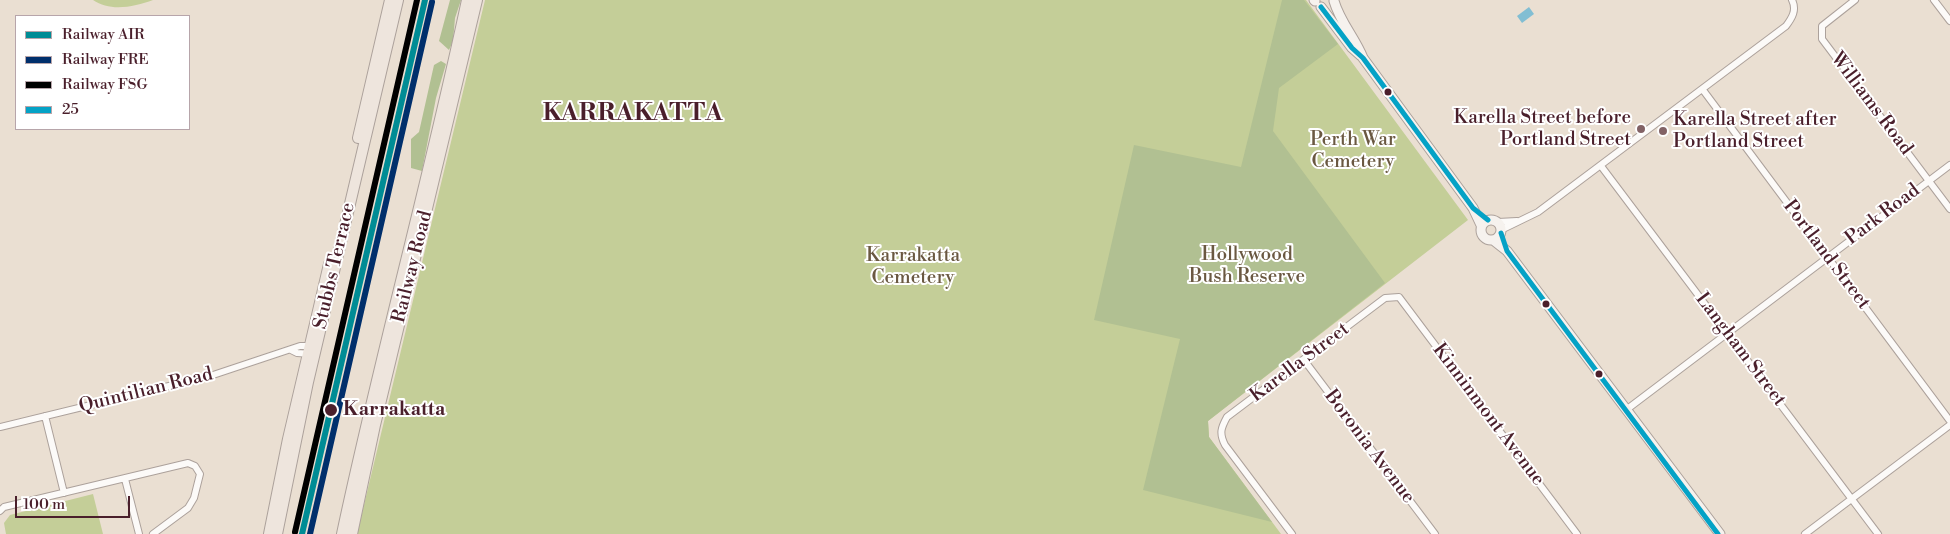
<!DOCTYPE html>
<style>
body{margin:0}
#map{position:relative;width:1950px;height:534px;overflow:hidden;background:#eadfd2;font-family:"Libre Bodoni",serif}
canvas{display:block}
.legend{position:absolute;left:15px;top:15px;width:175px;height:115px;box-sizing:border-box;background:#fff;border:1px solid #b7a5aa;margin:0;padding:6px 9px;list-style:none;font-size:15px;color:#4a1f2b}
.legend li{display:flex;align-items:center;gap:10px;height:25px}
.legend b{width:25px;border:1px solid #b7a5aa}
.scale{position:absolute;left:15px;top:496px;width:115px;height:22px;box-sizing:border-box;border:2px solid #4a1f2b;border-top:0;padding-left:6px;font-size:15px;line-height:18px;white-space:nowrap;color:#4a1f2b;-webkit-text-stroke:4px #fff;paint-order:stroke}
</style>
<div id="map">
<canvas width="1950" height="534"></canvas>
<ul class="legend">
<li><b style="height:6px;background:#008c95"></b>Railway AIR</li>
<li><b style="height:6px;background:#002f6c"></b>Railway FRE</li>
<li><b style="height:6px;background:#000"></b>Railway FSG</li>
<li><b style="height:6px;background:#04a2c6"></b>25</li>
</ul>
<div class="scale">100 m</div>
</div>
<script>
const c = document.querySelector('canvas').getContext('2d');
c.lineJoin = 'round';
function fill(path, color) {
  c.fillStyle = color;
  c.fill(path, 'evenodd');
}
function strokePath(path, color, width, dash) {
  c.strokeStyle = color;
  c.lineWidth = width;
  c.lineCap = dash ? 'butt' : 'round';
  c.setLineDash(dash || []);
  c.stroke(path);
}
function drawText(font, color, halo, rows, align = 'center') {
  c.font = font + ' "Libre Bodoni",serif';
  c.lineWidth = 4;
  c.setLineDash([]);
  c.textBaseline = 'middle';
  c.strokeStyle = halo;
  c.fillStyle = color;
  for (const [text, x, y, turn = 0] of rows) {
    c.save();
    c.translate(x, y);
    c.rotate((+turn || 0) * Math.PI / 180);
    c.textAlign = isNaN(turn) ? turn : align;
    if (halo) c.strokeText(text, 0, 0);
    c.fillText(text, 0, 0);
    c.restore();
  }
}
const green = new Path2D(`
 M93,0H153C134,7 110,12 93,0Z
 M485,0H1306L1468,220L1208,421L1209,437L1281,534H357Z
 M93,494L103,534H6L4,523L10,515Z`);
const forest = new Path2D(`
 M450,0H461L455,18L453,41L449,50L439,41Z
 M1282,0H1304L1338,44L1279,88L1273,131L1385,283L1208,421L1209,437L1272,522L1143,490L1180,339L1094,320L1134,145L1241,167Z
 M441,61L446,64L436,98L422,171L411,168V139L419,132L434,65Z`);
const water = new Path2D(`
 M1529,7L1534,14L1522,23L1517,16Z`);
const street = new Path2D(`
 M1855,0L1822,26V39L1950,209
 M1934,0L1950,21
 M1703,90L1950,421
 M1601,166L1878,534
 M1498,222L1517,221
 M1501,230L1538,212L1786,26C1792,18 1797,10 1792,0
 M291,350L297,353L312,354
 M1304,360L1435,534
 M1626,410L1950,165
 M45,416L64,493
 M0,427L210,376L300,346H312
 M125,479L139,534
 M0,511L4,507L188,463L195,466L200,474L194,498L188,508L153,534
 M1292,534L1225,445C1219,433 1221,428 1227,417L1385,298L1399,297L1577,534
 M1805,534L1950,425`);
const secondary = new Path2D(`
 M1314,0L1315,1
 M1334,1C1340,22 1355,38 1363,58L1473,208L1481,225
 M1321,7L1352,48L1361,56
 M1481 230a10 10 0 1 1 20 0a10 10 0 1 1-20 0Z
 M1493,240L1507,251L1720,534`);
const primary = new Path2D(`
 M358,138L390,0
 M269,534L288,439L329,264
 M277,534L308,382L398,0
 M342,534C380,355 429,179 467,0
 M352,534L375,425L477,0`);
const bus1 = new Path2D(`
 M1321,7L1352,48L1363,58L1473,208L1488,220
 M1501,233L1507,251L1718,534`);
const rail1 = new Path2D(`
 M302,534L425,0`);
const rail2 = new Path2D(`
 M310,534L432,2`);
const rail3 = new Path2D(`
 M295,532L417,0`);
const markers = [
 [1388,92,4.5,"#4a1f2b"],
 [1641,129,5,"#826265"],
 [1663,131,5,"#826265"],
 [1546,304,4.5,"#4a1f2b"],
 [1599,374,4.5,"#4a1f2b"],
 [331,410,7,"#4a1f2b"]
];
const streetNames = [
 ["Williams Road",1871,104,53],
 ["Park Road",1883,215,-37],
 ["Portland Street",1826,255,53],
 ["Stubbs Terrace",335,266,-77],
 ["Railway Road",413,267,-76],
 ["Langham Street",1740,350,53],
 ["Karella Street",1300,363,-37],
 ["Quintilian Road",146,391,-14],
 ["Kinninmont Avenue",1488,415,53],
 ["Boronia Avenue",1369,447,53]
];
const poiNames = [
 ["Karella Street before",1631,118],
 ["Portland Street",1631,140],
 ["Karella Street after",1673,120,"left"],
 ["Portland Street",1673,142,"left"]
];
const parkNames = [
 ["Perth War",1353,140],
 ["Cemetery",1353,162],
 ["Hollywood",1247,255],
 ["Bush Reserve",1247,277],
 ["Karrakatta",913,256],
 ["Cemetery",913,278]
];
const stopNames = [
 ["Karrakatta",343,410]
];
const districtNames = [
 ["KARRAKATTA",633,114]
];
fill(green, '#c4ce98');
fill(forest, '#b1c092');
fill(water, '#82bed3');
strokePath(street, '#aca19b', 8);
strokePath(secondary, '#aca19b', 11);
strokePath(primary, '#aca19b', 12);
strokePath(street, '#fcfaf8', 6);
strokePath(secondary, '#f6f2ee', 9);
strokePath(primary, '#eee5dd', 10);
strokePath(bus1, '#04a2c6', 5);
strokePath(rail1, '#008c95', 6);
strokePath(rail2, '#002f6c', 6);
strokePath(rail3, '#000', 6);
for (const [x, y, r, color] of markers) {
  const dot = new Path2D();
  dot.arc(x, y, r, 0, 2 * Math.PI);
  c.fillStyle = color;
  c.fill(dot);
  strokePath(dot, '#fff', 2);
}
drawText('19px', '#4a1f2b', '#fff', streetNames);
drawText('19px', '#4a1f2b', '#fff', poiNames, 'right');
drawText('19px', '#6a5841', '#fff', parkNames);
drawText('bold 19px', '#4a1f2b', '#fff', stopNames, 'left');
c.letterSpacing = '1px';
drawText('bold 24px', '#4a1f2b', '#fff', districtNames);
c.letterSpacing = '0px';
</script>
